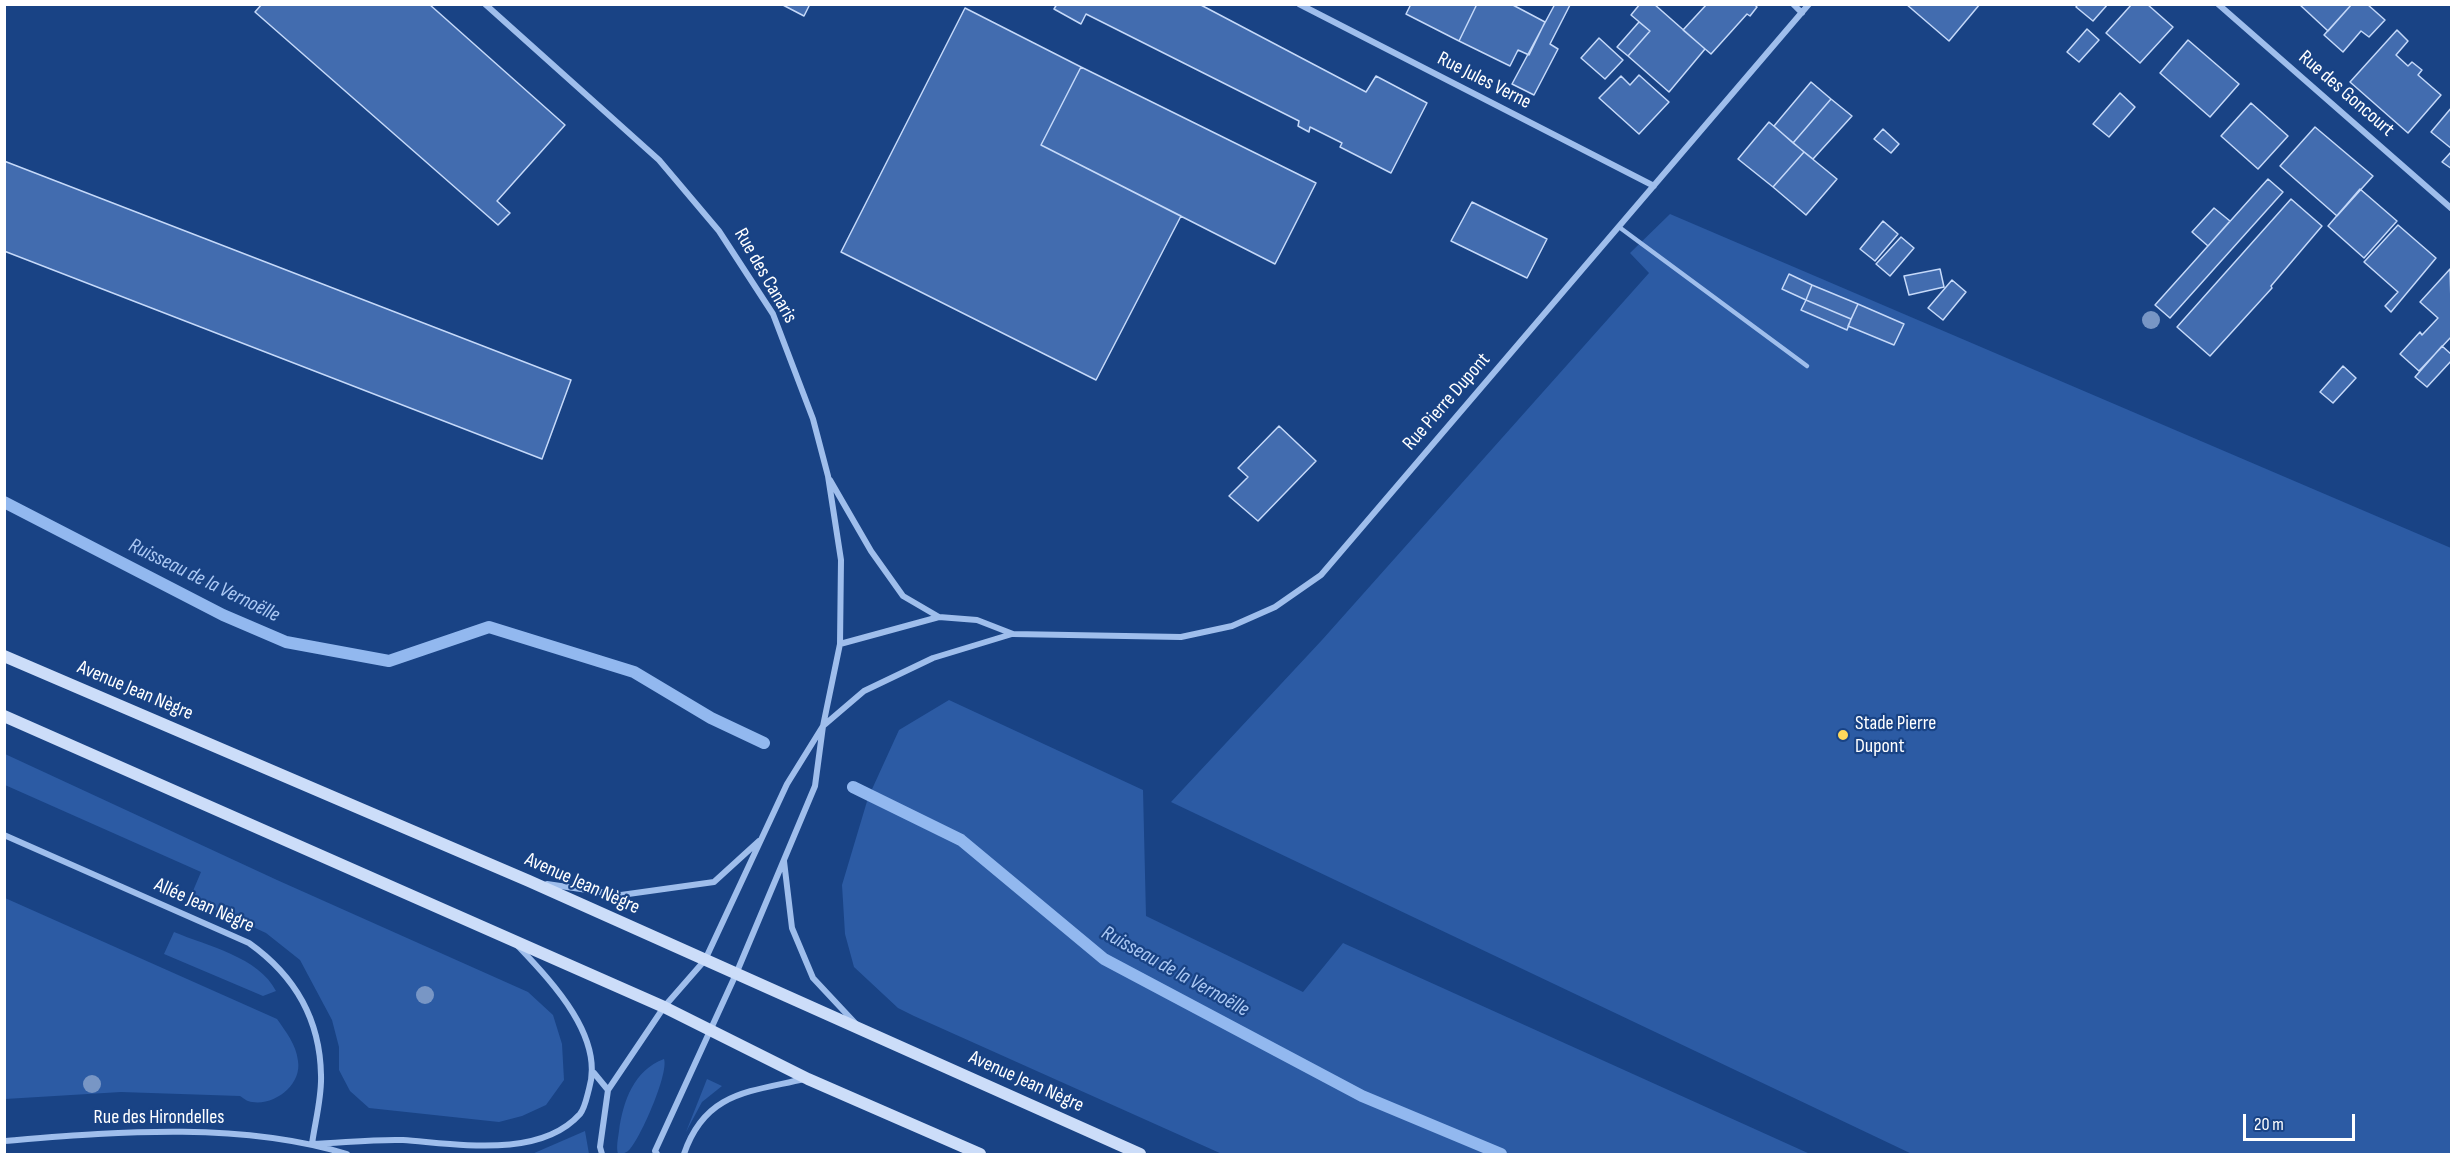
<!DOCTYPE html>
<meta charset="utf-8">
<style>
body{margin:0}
#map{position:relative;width:2456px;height:1159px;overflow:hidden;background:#194385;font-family:"Sofia Sans Condensed",sans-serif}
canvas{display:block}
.frame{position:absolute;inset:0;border:6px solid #fff;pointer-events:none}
.scale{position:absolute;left:2243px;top:1114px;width:112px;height:27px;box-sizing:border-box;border:3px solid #fff;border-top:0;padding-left:8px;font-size:18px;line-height:21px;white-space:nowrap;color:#fff;-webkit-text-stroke:4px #194385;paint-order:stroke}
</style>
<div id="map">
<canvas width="2456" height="1159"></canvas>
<div class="frame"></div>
<div class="scale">20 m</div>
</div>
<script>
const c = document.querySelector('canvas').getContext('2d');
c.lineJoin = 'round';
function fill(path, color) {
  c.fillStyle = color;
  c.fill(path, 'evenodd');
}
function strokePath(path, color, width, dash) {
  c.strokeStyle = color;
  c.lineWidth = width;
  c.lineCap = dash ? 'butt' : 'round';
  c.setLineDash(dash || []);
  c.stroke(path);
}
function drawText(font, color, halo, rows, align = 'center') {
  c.font = font + ' "Sofia Sans Condensed",sans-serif';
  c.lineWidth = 4.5;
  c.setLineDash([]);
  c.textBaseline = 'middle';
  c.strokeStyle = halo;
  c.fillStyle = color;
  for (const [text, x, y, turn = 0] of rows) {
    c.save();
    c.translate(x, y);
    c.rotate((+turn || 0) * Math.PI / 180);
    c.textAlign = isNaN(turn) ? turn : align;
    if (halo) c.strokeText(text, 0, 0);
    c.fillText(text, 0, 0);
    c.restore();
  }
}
const green = new Path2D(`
 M1670,214L2451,548V1154H1912L1171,802L1322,640L1649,273L1630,253Z
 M949,700L1143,790L1146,916L1303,992L1343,943L1810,1154H1222L914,1016L898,1008L854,967L845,934L842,885L868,798L899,730Z
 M5,754L277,880L528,992L553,1015L562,1044L564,1080L546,1105L522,1116L499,1122L369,1108L350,1091L339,1070V1047L332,1020L300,960L266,933L190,898L201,872L5,785Z
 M5,898L277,1019C286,1032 296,1044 298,1061C302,1084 275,1106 252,1102C248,1102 243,1098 240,1096L121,1092L5,1099Z
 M174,932C207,946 259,957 276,991L263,996L164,954Z
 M664,1059C669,1073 641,1137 630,1149C627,1153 622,1154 618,1154C616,1147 618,1139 619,1131C623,1101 634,1070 664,1059Z
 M707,1079L722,1086L702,1102L686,1132Z
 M585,1131L589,1154H532Z`);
const stream = new Path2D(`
 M4,502L223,615L286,642L389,661L489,627L634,672L711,718L764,743
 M853,787L961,840L1104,959L1362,1096L1501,1154`);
const building = new Path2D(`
 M262,4H429L565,125L497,201L510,213L498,225L255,12Z
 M781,4H810L804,16Z
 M1057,4H1199L1366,92L1376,76L1427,103L1391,173L1340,147L1342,143L1310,127L1309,132L1298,126L1299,121L1086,14L1081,24L1054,9Z
 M1411,4H1477L1459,41L1406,14Z
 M1477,4H1511L1545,22L1529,55L1518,50L1510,66L1459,41Z
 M1555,4L1570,5L1550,44L1558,49L1534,95L1512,84Z
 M1640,4H1654L1705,49L1669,92L1628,56L1650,31L1631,15Z
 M1707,4H1754L1757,7L1750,16L1747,14L1711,54L1683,30Z
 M1906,4H1980L1949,41Z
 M2078,4H2108L2093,21L2076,7Z
 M2132,4H2147L2173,27L2140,63L2106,33Z
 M2299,4H2352L2328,31Z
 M2352,4H2367L2385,20L2369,37L2361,31L2343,52L2324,35Z
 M965,8L1081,67L1041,145L1181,216L1096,380L841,252Z
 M1639,22L1650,31L1628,56L1617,47Z
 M2087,29L2099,40L2079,62L2067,52Z
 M2397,30L2408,41L2396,55L2408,66L2412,62L2422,70L2418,75L2441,95L2408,133L2350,82Z
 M1599,38L1623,60L1605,79L1581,58Z
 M2188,40L2239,84L2210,117L2160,73Z
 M1081,67L1316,183L1275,264L1041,145Z
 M1639,75L1669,102L1639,134L1599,98L1621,76L1630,85Z
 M1811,82L1831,99L1793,143L1774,126Z
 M2120,93L2135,107L2109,137L2093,124Z
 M1831,99L1852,116L1813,159L1793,143Z
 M2251,103L2288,136L2258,169L2221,136Z
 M2452,107V149L2431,132Z
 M1769,122L1804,152L1773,187L1738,159Z
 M2315,127L2373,176L2337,216L2280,166Z
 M1883,129L1899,144L1891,153L1874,139Z
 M2452,151V169L2442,162Z
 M1804,152L1837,179L1806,215L1773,187Z
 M4,161L571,380L542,459L4,251Z
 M2268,179L2283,192L2170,318L2155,305Z
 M2360,189L2397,221L2364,258L2328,226Z
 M2291,199L2322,226L2271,286L2272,288L2210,356L2177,327Z
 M1472,202L1547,239L1527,278L1451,241Z
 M2214,208L2230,221L2208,246L2192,232Z
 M1883,221L1898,234L1875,261L1860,249Z
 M2398,225L2436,258L2391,312L2385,306L2398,292L2364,262Z
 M1901,237L1914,248L1890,276L1876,264Z
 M1940,269L1944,287L1909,295L1904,276Z
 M2450,269L2452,336L2419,371L2400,354L2420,332L2422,335L2438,318L2420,302Z
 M1789,274L1812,285L1806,300L1782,289Z
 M1952,280L1966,292L1943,320L1928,308Z
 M1812,285L1858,304L1851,319L1806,300Z
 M1806,300L1851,319L1847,330L1801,310Z
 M1858,304L1904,324L1894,345L1848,326Z
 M2442,346L2452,355V360L2427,387L2415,377Z
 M2343,366L2356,378L2333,403L2320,392Z
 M1279,426L1316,461L1258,521L1229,496L1248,477L1238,468Z`);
const lane = new Path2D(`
 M1619,227L1807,366`);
const street = new Path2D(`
 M485,4L659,160L719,231L773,314L813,419L828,476L841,560L840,644L823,726L815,786L736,974L655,1151L657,1154
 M1299,4L1654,186
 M1793,4L1802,13
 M2218,4L2452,209
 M830,480L871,551L903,596L939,617
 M840,644L939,617L977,620L1013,634L1181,637L1232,626L1275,607L1321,575L1809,4
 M4,835L249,943C294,975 320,1019 321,1075C322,1097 315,1122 312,1144
 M784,861L792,928L813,978L856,1024
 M547,884L621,895L714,882L759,841
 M594,1073L608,1090
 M4,1141C117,1132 238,1121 347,1154
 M312,1144C342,1143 373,1139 403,1140C458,1144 540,1159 580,1114C585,1108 587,1096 589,1089C605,1036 550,980 517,945
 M602,1154L600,1147L608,1090L664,1007L705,960L787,784L823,726L864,691L933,658L1012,634
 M684,1154C705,1092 749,1092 804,1079`);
const secondary = new Path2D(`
 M4,656L529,881L1140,1154
 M4,716L664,1007L808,1079L980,1154`);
const trees = [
 [2151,320],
 [425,995],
 [92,1084]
];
const markers = [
 [1843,735,6,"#ffd85b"]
];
const streetNames = [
 ["Rue Jules Verne",1484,81,27],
 ["Rue des Goncourt",2346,94,41],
 ["Rue des Canaris",765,276,60],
 ["Rue Pierre Dupont",1447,402,-49],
 ["Avenue Jean Nègre",135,691,23],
 ["Avenue Jean Nègre",582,884,24],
 ["Allée Jean Nègre",204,906,24],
 ["Avenue Jean Nègre",1026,1082,24],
 ["Rue des Hirondelles",159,1118]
];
const poiNames = [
 ["Stade Pierre",1855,724],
 ["Dupont",1855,747]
];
const waterNames = [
 ["Ruisseau de la Vernoëlle",204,581,26],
 ["Ruisseau de la Vernoëlle",1175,972,29]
];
fill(green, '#2c5ba4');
strokePath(stream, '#92b8ef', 12);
fill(building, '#426caf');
strokePath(building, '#c5d9f9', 1.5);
strokePath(lane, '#9fbeec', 4.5);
strokePath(street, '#9fbeec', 6);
strokePath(secondary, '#ccddf9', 12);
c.fillStyle = '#7896c5';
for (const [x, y] of trees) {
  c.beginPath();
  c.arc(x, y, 9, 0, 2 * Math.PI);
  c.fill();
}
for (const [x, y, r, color] of markers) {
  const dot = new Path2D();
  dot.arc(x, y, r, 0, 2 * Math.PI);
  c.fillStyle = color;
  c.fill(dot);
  strokePath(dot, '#194385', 2);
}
drawText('20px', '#fff', '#194385', streetNames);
drawText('20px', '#fff', '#194385', poiNames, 'left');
drawText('italic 21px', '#abc8f4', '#194385', waterNames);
</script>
